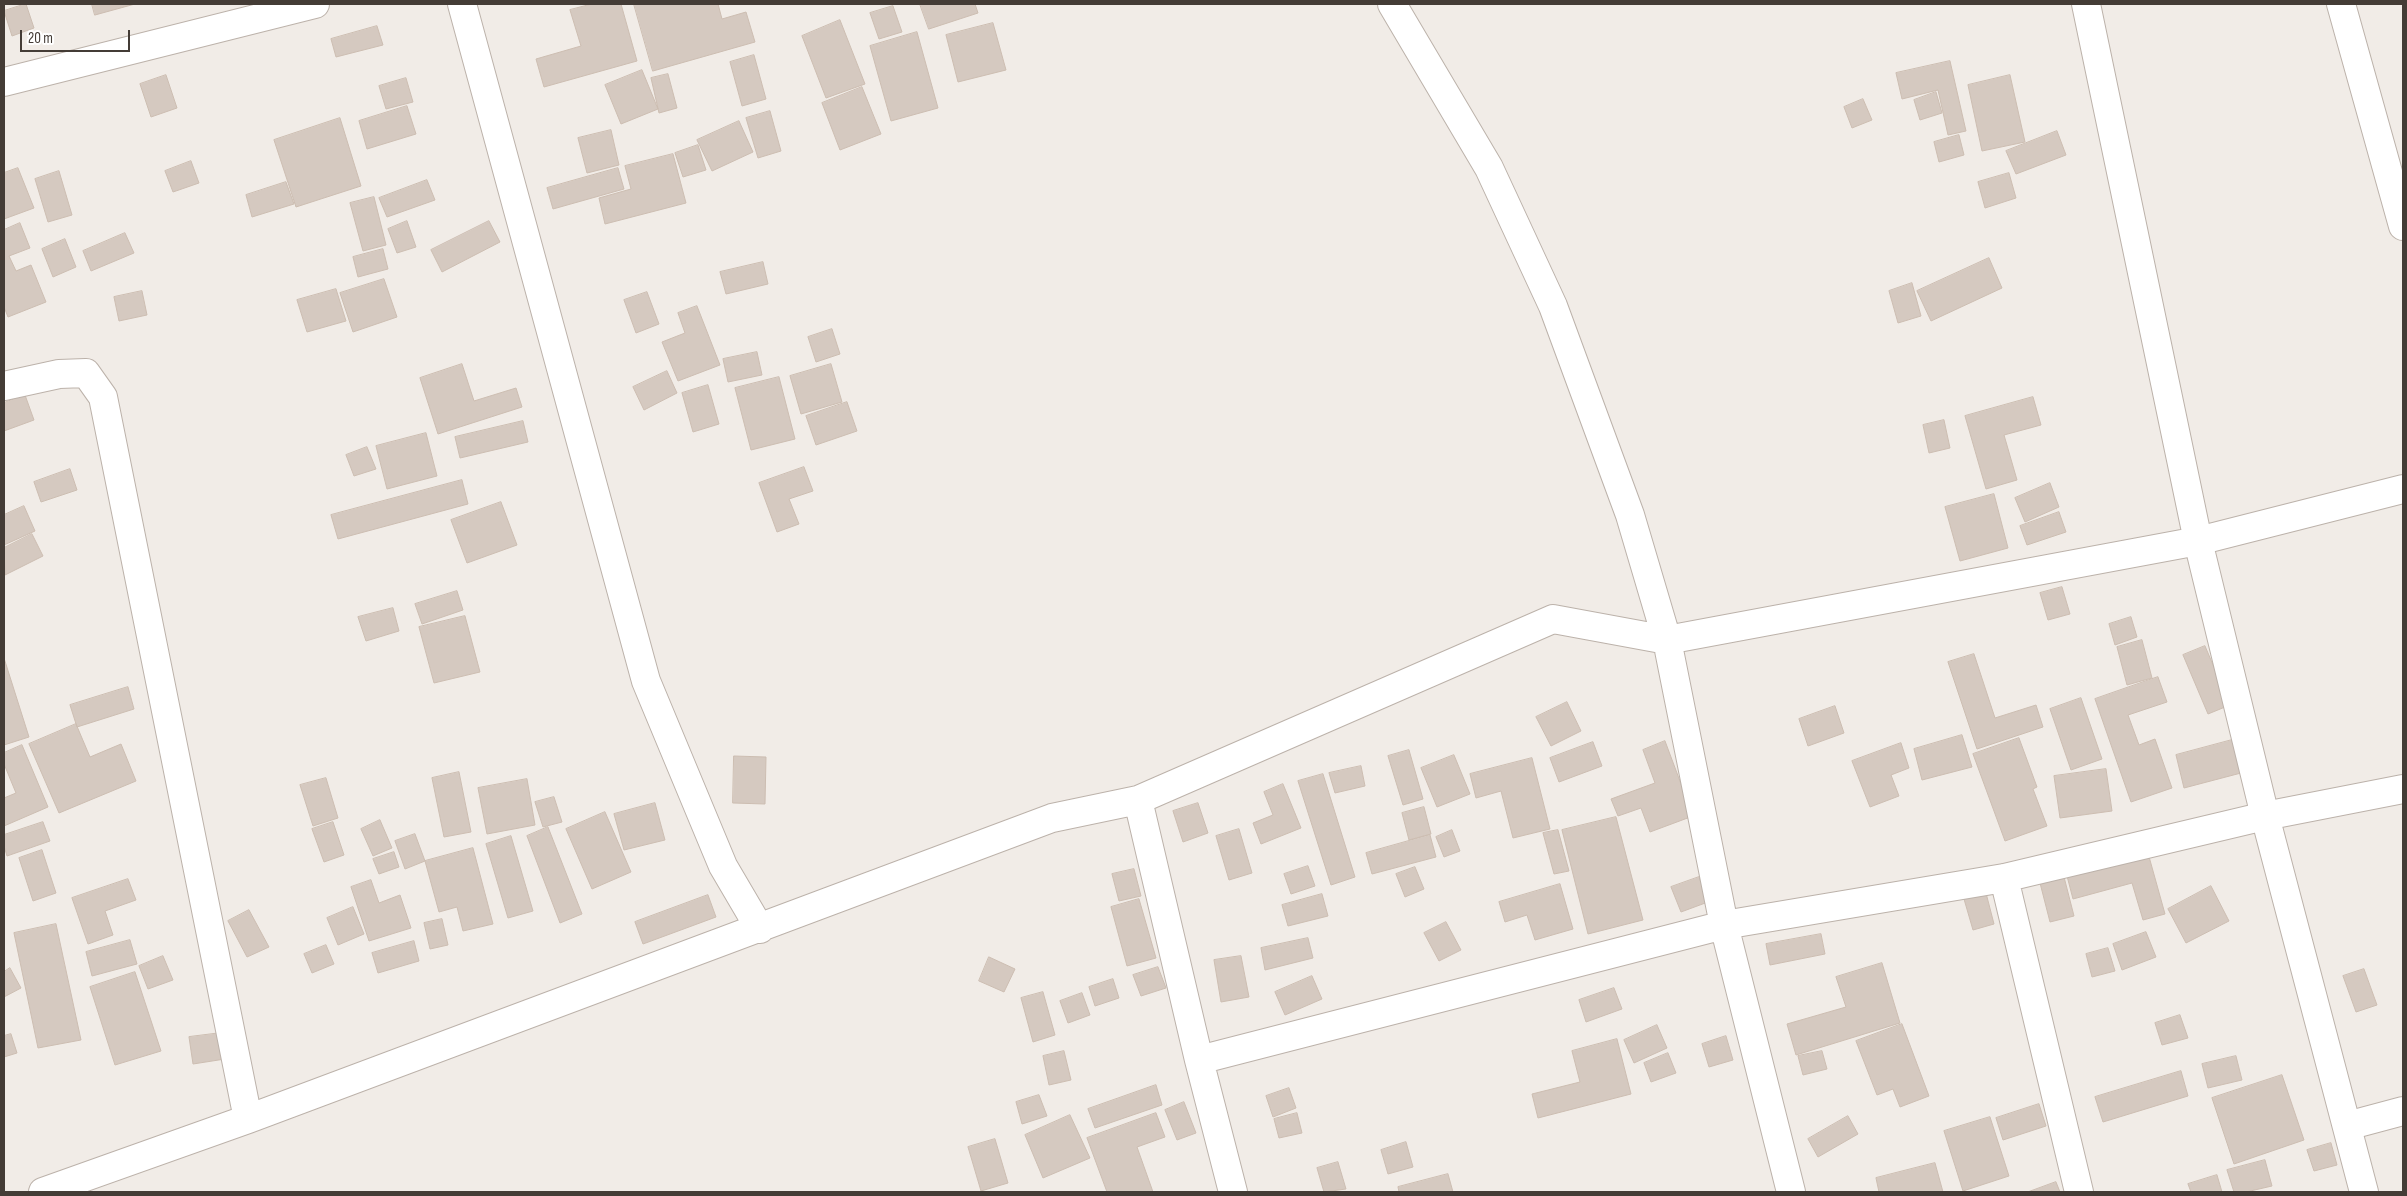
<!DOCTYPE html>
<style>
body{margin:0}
#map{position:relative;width:2407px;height:1196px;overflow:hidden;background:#f1ece7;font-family:"Sofia Sans Condensed",sans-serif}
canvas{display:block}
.frame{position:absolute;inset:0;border:5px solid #443c36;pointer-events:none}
.scale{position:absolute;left:20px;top:30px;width:110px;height:22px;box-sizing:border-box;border:2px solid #443c36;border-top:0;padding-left:6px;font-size:15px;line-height:18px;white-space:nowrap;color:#443c36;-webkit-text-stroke:4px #fff;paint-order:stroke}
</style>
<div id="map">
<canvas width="2407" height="1196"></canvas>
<div class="frame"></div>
<div class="scale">20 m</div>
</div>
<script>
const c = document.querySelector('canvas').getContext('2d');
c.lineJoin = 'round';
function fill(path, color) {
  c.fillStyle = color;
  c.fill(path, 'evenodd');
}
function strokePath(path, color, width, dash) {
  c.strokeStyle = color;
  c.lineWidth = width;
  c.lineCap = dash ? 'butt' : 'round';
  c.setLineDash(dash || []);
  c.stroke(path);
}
const building = new Path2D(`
 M26,4L34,28L12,36L4,11Z
 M92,4H135L95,15Z
 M592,4H621L637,61L544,87L536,59L581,46L570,10Z
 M634,4H718L722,19L746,12L755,42L653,71Z
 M920,4H975L978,13L929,29Z
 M893,6L902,32L879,39L870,13Z
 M840,20L865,84L826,98L802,36Z
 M993,23L1006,70L958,82L946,35Z
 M377,26L383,45L336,57L331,39Z
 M917,32L938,108L891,121L870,46Z
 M754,55L766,99L742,106L730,62Z
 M1950,61L1966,131L1948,135L1938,90L1902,99L1896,73Z
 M642,70L658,109L621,124L605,85Z
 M668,74L677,108L659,113L651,78Z
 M166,75L177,108L151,117L140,84Z
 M2010,75L2025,142L1982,151L1968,85Z
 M406,78L413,102L386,109L379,86Z
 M862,87L881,134L840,150L822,103Z
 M1936,92L1942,113L1920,120L1914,100Z
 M1863,99L1872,120L1852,128L1844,107Z
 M407,106L416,134L367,149L359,121Z
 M770,111L781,151L758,158L746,118Z
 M340,118L361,186L296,207L274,140Z
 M739,121L753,152L712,171L697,140Z
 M611,130L619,165L587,173L578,138Z
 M2057,131L2066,155L2016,174L2006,151Z
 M1959,135L1964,155L1939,162L1934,142Z
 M698,145L706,170L683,177L675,153Z
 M673,154L686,203L605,224L599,198L631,189L625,166Z
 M191,161L199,183L173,192L165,171Z
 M18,168L34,208L4,219V173Z
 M618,168L624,189L553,209L547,188Z
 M59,171L72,215L48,222L35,179Z
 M2009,173L2016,198L1985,208L1978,182Z
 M427,180L435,200L387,217L379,198Z
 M286,182L294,204L252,217L246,195Z
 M374,197L386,245L363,251L350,203Z
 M407,221L416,247L397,253L388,229Z
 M489,221L500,242L442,272L431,250Z
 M20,223L30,248L9,256L16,271L31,265L46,302L8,317L4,307V230Z
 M125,233L134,253L91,271L83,251Z
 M65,239L76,267L53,277L42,249Z
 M383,249L388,269L358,277L353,257Z
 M1989,258L2002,288L1931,321L1917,291Z
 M763,262L768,284L726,294L720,272Z
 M384,279L397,317L353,332L340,293Z
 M1912,283L1921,316L1898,323L1889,291Z
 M336,289L346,321L307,332L297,300Z
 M142,291L147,315L119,321L114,297Z
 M647,292L659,324L636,333L624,300Z
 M697,306L720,365L678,381L662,342L685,333L678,313Z
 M832,329L840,354L816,362L808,337Z
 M757,352L762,375L728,382L723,359Z
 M462,364L474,401L516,388L522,407L438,434L420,378Z
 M831,364L842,402L801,414L790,376Z
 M667,371L677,393L644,410L633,387Z
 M779,377L795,439L751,450L735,388Z
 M708,385L719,424L693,432L682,393Z
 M25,395L34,420L4,431V403Z
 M2033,397L2041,425L2004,435L2017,480L1986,489L1965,416Z
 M847,402L857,431L816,445L806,416Z
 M1944,420L1950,448L1929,453L1923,425Z
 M523,421L528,442L460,458L455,437Z
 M426,433L437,476L387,489L376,446Z
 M367,447L376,469L354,476L346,455Z
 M804,467L813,491L789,499L799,524L777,532L759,483Z
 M70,469L77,490L41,502L34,482Z
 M462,480L468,504L338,539L331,515Z
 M2050,483L2059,507L2025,522L2015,498Z
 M1994,494L2008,548L1960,561L1945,507Z
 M501,502L517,545L467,563L451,520Z
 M24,506L35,531L4,545V515Z
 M2059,512L2066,532L2027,545L2020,526Z
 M32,534L43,556L5,575L4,548Z
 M2062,587L2070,614L2048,620L2040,593Z
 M457,591L463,610L422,624L415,604Z
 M393,608L399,631L366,641L358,617Z
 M465,616L480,672L434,683L419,627Z
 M2131,617L2137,637L2115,645L2109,624Z
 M2142,640L2152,678L2127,685L2117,647Z
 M2205,646L2230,705L2208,714L2183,655Z
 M1974,654L1995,718L2036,705L2043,727L1977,749L1948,662Z
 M4,658L29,737L4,745Z
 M2158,677L2167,702L2128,715L2139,745L2155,739L2172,788L2131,802L2095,699Z
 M128,687L134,709L77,727L70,705Z
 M2081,698L2102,759L2071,770L2050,709Z
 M1567,702L1581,731L1551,746L1536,717Z
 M1835,706L1844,733L1808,746L1799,719Z
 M76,724L90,757L121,744L136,781L59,813L29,744Z
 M1962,735L1972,767L1922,780L1914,749Z
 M2019,738L2037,787L2033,789L2047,826L2005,841L1973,754Z
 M2232,740L2241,773L2184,788L2176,755Z
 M1665,741L1693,816L1650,832L1641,808L1618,816L1611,799L1655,783L1643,750Z
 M1593,742L1602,766L1559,782L1550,758Z
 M1901,743L1909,768L1891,775L1899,796L1870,807L1852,761Z
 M22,745L48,807L4,826V798L16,793L4,764V753Z
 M1409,750L1423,799L1403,805L1388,756Z
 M1454,755L1470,794L1437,807L1421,768Z
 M734,756L766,757L765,804L733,803Z
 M1532,758L1550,829L1513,838L1501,791L1476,798L1470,774Z
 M1361,766L1365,786L1335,793L1329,773Z
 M2106,769L2112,811L2060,818L2054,776Z
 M459,772L471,832L444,837L432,778Z
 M1323,774L1355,877L1331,885L1298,781Z
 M326,778L338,818L313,826L300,785Z
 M527,779L535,825L487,834L478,788Z
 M1283,784L1301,828L1261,844L1253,823L1273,815L1264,792Z
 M554,797L562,822L543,827L535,802Z
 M655,803L665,840L624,850L614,814Z
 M1198,803L1208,833L1183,842L1173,811Z
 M1424,807L1431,834L1409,840L1402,813Z
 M605,812L631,872L592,889L566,829Z
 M1616,817L1643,920L1588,934L1562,830Z
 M380,820L392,848L373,856L361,829Z
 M43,822L50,841L7,856L4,846V835Z
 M333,822L344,855L324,862L312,829Z
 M548,827L582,914L560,923L527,836Z
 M1239,829L1252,873L1229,880L1216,836Z
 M1452,830L1460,851L1444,857L1436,837Z
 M1558,830L1569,871L1554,874L1543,833Z
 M415,834L425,861L405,869L395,841Z
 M1430,835L1436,857L1372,874L1366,853Z
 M511,836L533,911L508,918L486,844Z
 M473,848L493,924L463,931L457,907L439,912L425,861Z
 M42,850L56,893L33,901L19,858Z
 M394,852L399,867L379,874L373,859Z
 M2148,853L2165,914L2143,920L2132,883L2073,899L2067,876Z
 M1308,866L1315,886L1291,894L1284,874Z
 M1415,867L1424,889L1405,897L1396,874Z
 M1134,869L1141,896L1119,901L1112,874Z
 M2063,873L2074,916L2050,922L2039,879Z
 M1699,877L1708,902L1681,912L1671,887Z
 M128,879L136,900L105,911L113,935L88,944L72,898Z
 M371,880L379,903L400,895L411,928L369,941L351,887Z
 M1560,884L1573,929L1535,940L1527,915L1505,922L1499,902Z
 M2211,886L2229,921L2186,943L2168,909Z
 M1986,893L1994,924L1973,930L1964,899Z
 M1322,894L1328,916L1288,926L1282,905Z
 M708,895L716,917L643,944L635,922Z
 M1139,899L1156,958L1127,966L1111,907Z
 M353,907L364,934L338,945L327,918Z
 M249,910L269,947L247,957L228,921Z
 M442,919L448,945L430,949L424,923Z
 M1446,922L1461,950L1439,961L1424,933Z
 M56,924L81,1040L38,1048L14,933Z
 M2146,932L2156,957L2122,970L2113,944Z
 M1821,934L1825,954L1770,965L1766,944Z
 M1308,938L1313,958L1265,970L1261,948Z
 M130,940L137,964L92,976L86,952Z
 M414,941L419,961L378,973L372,953Z
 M326,945L334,964L312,973L304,954Z
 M2108,948L2115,971L2092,977L2086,954Z
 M163,956L173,980L148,989L139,966Z
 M1241,956L1249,997L1221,1002L1214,960Z
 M989,957L1015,969L1004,992L979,981Z
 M1882,963L1900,1023L1796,1055L1787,1024L1846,1007L1836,977Z
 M1158,967L1166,988L1141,996L1133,975Z
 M10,968L21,988L4,997V972Z
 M2364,969L2377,1005L2356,1012L2343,976Z
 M135,972L161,1051L115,1065L90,987Z
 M1312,976L1322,999L1285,1015L1275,992Z
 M1113,979L1119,998L1095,1006L1089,987Z
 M1614,988L1622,1009L1586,1022L1579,1000Z
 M1043,992L1055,1035L1033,1042L1021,998Z
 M1082,993L1090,1015L1068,1023L1060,1001Z
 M2180,1015L2188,1038L2162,1045L2155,1023Z
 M1902,1024L1929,1096L1900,1107L1893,1089L1877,1095L1856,1041Z
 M1657,1025L1667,1048L1634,1063L1624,1040Z
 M221,1033L225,1059L193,1064L189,1037Z
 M11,1034L17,1053L4,1057V1036Z
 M1726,1036L1733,1060L1709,1067L1702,1044Z
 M1617,1039L1631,1094L1538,1118L1532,1094L1580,1082L1572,1051Z
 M1064,1051L1071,1080L1049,1085L1043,1056Z
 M1822,1051L1827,1069L1803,1075L1798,1056Z
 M1668,1053L1676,1073L1651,1082L1644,1063Z
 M2236,1056L2242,1080L2208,1088L2202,1064Z
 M2181,1071L2188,1096L2103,1122L2095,1097Z
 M2282,1075L2304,1140L2234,1164L2212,1098Z
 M1156,1085L1162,1105L1095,1128L1088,1109Z
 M1289,1088L1296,1108L1273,1117L1266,1096Z
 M1039,1095L1047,1116L1022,1124L1016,1102Z
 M1184,1102L1196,1133L1177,1140L1165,1110Z
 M2039,1104L2046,1126L2003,1140L1996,1118Z
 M1156,1113L1165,1137L1137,1147L1153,1192H1107L1087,1138Z
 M1297,1113L1302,1133L1279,1138L1274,1119Z
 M1070,1115L1090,1158L1043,1178L1025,1135Z
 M1848,1116L1858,1134L1818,1157L1808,1139Z
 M1990,1117L2009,1176L1963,1191L1944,1131Z
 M995,1139L1008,1183L981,1191L968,1147Z
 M1406,1142L1413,1167L1388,1174L1381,1150Z
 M2331,1143L2337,1165L2314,1171L2307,1150Z
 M2265,1160L2272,1186L2246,1192H2234L2227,1170Z
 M1338,1162L1346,1189L1324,1192L1317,1168Z
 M1935,1163L1943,1192H1879L1876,1178Z
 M1448,1174L1453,1192H1399L1398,1187Z
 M2217,1175L2222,1192H2191L2188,1184Z
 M2056,1182L2060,1192H2028Z`);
const street = new Path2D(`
 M462,4L646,681L723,866L760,929
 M1392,4L1489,168L1553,306L1630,515L1667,640L1724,925L1791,1192
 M2086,4L2198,541L2265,816L2364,1192
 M2341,4L2403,226
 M4,82L315,4
 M4,386L59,374L86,373L103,397L248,1119
 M1138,800L1199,1060L1233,1192
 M2004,878L2079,1192
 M1199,1060L1724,925L2004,878L2265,816L2403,789
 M2347,1126L2403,1111
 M43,1192L248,1119L1052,818L1138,800L1553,619L1667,640L2198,541L2403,489`);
fill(building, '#d5c9c0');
strokePath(building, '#ccbdb1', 1);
strokePath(street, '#bcb2aa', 30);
strokePath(street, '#fff', 28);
</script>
